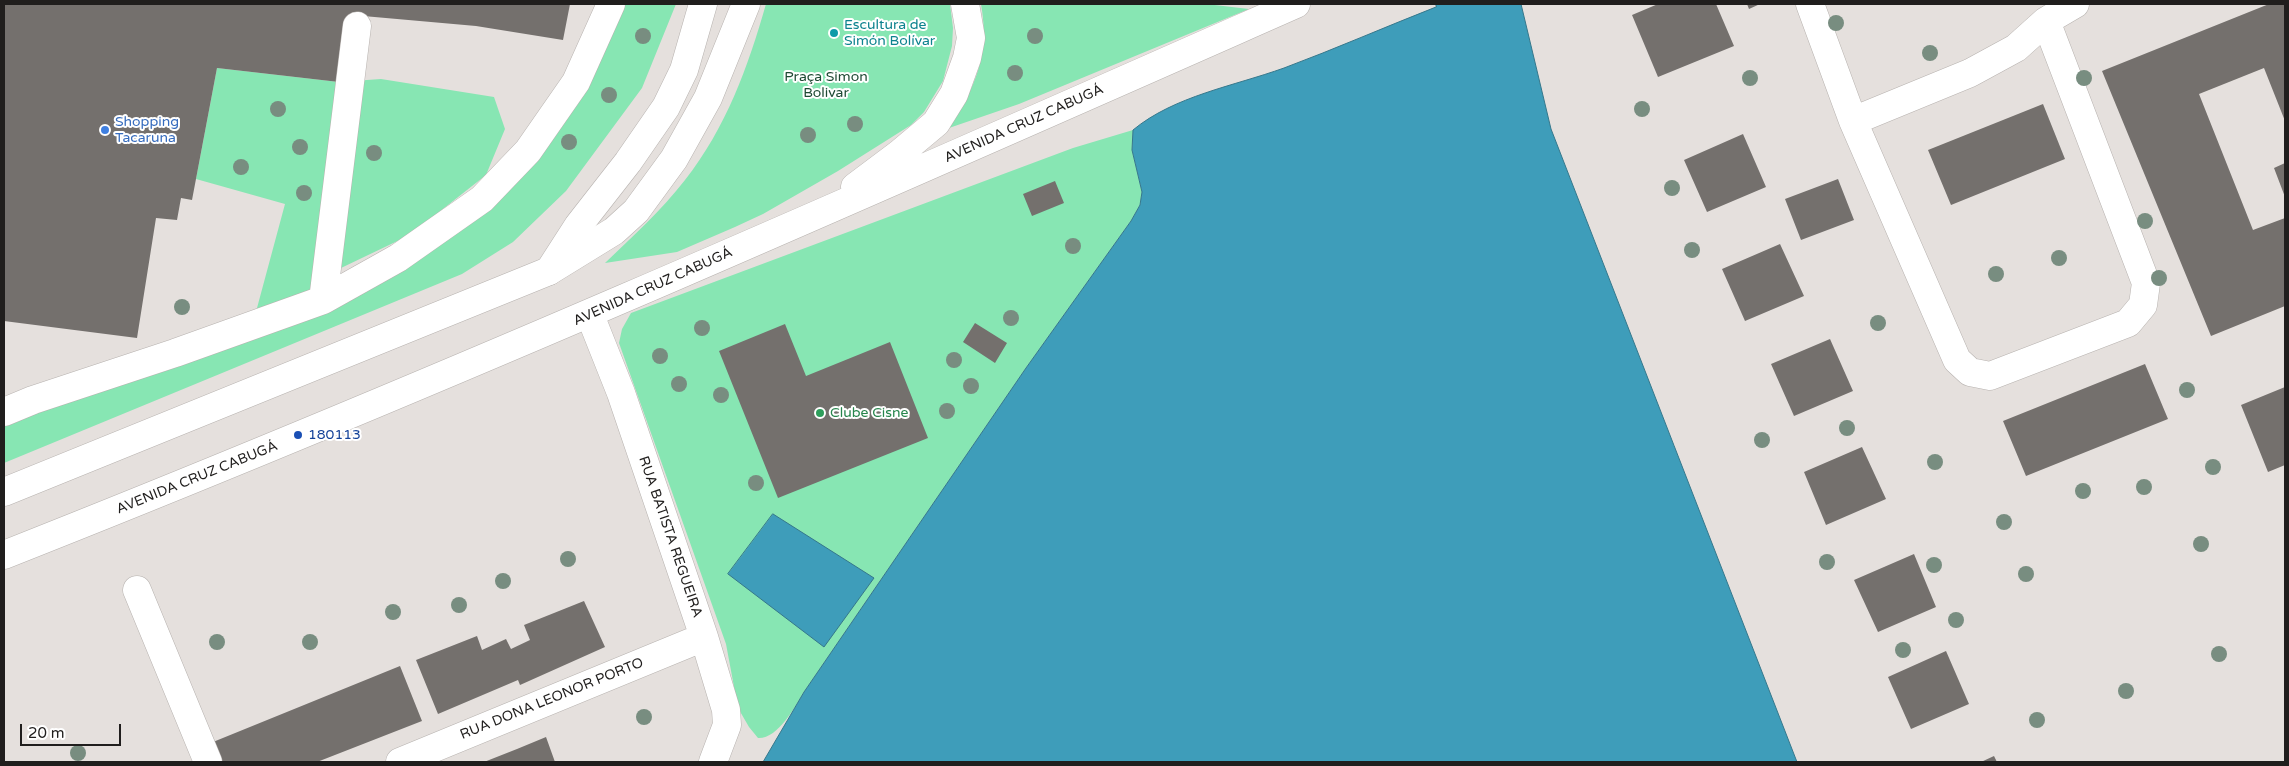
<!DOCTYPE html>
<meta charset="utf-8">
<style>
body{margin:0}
#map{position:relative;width:2289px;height:766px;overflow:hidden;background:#e5e0dd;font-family:"Varela Round",sans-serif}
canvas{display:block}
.frame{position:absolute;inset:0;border:5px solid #201e1d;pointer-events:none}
.scale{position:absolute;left:20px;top:724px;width:101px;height:22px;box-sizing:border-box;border:2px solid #201e1d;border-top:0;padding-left:6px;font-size:15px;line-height:18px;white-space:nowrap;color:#201e1d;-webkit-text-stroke:4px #fff;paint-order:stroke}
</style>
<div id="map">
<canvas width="2289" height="766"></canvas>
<div class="frame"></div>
<div class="scale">20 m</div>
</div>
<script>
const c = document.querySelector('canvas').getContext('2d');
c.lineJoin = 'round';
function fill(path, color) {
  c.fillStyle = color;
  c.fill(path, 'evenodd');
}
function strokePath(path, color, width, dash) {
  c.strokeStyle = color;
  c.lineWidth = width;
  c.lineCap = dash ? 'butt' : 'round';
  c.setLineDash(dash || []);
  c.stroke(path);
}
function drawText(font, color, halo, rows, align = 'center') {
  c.font = font + ' "Varela Round",sans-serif';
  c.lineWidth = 4;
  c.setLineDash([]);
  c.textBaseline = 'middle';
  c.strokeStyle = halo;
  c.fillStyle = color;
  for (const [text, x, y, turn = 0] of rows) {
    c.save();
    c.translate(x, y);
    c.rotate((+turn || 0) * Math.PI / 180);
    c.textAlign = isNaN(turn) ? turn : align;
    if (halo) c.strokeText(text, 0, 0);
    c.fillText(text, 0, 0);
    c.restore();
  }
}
const green = new Path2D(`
 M615,4H676L642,88L566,191L513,242L462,274L4,463V421L250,334L285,204L196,179L217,68L339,82L381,79L494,97L505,129L486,175L410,235L341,268L326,299L496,195Z
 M766,4H950L953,28L952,46L943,81L924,112L911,125L838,171L763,214L735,227L677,252L605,263C633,236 661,211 685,180C726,128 748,67 766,4Z
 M981,4H1206L1249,9L1019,104L949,128C976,86 990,54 981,4Z
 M1133,130L1132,150L1142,192L1140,205L1131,221L1026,368L804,692C795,707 778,739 758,738L749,727L738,708L726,644L619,343L622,329L631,313L1073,148Z`);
const water = new Path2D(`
 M1436,4H1521L1551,129L1797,762H763L804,692L1026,368L1131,221L1140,205L1142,192L1132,150L1133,130C1174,96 1234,86 1284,68C1335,49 1385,27 1436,7Z
 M773,514L874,578L824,647L728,574Z`);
const building = new Path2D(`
 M4,4H570L563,40L476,26L352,15L339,82L217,68L192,200L181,198L177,220L156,218L137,338L4,321Z
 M1658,4H1716L1734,46L1658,77L1632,15Z
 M1747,4H1760L1749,9Z
 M2269,4H2285V121L2264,68L2199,94L2253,230L2285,218V306L2211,336L2102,71Z
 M2043,104L2065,159L1951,205L1928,150Z
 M1743,134L1766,187L1707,212L1684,160Z
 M2285,163V197L2274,168Z
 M1838,179L1854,220L1801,240L1785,199Z
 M1055,181L1064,203L1032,216L1023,194Z
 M1780,244L1804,296L1745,321L1722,269Z
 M975,323L1007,343L995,363L963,342Z
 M785,324L806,376L890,342L928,438L778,498L719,351Z
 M1830,339L1853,391L1794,416L1771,364Z
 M2145,364L2168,419L2026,476L2003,421Z
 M2285,387V465L2268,472L2241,405Z
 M1862,447L1886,499L1826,525L1804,472Z
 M1914,554L1936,607L1878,632L1854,580Z
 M584,601L605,647L520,685L518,680L438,714L416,660L477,636L482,650L506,639L511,649L530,640L524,625Z
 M1946,651L1969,704L1911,729L1888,677Z
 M400,666L422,721L317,762H221L213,742Z
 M546,737L555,762H484L517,749Z
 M1994,756L1997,762H1981Z`);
const minor = new Path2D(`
 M1810,4L1853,121
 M2046,21L2146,283L2143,305L2128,323L1990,376L1970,372L1957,360L1853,121L1970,73L2016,48L2046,21L2075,4
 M323,300L357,26
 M590,315L621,393L704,637L726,710L727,725L713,762
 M4,412L33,400L175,353L323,300L398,258L482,199L528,151L576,82L611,4
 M137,590L208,762
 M400,762L704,637`);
const major = new Path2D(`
 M855,187L899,154L936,123L954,94L967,58L971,38L965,4
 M4,492L549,271L614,231L636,211L674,159L708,98L746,4
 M4,555C440,383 868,193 1296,4`);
const highway = new Path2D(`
 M549,271L578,226L628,162L666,107L684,70L703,4`);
const trees = [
 [1836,23],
 [643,36],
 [1035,36],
 [1930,53],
 [1015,73],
 [1750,78],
 [2084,78],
 [609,95],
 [278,109],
 [1642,109],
 [855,124],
 [808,135],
 [569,142],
 [300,147],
 [374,153],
 [241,167],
 [1672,188],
 [304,193],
 [2145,221],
 [1073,246],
 [1692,250],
 [2059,258],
 [1996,274],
 [2159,278],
 [182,307],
 [1011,318],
 [1878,323],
 [702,328],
 [660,356],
 [954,360],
 [679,384],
 [971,386],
 [2187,390],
 [721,395],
 [947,411],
 [1847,428],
 [1762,440],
 [1935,462],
 [2213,467],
 [756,483],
 [2144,487],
 [2083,491],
 [2004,522],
 [2201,544],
 [568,559],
 [1827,562],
 [1934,565],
 [2026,574],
 [503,581],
 [459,605],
 [393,612],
 [1956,620],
 [217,642],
 [310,642],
 [1903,650],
 [2219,654],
 [2126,691],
 [644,717],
 [2037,720],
 [78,753]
];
const markers = [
 [834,33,5,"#0f9aa8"],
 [105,130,5,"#3f7fe0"],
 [820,413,5,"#2e9e5b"],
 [298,435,5,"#1a4fb4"]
];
const cultureNames = [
 ["Escultura de",844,25],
 ["Simón Bolívar",844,41]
];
const parkNames = [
 ["Praça Simon",826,77],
 ["Bolivar",826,93]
];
const shopNames = [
 ["Shopping",115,122],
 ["Tacaruna",115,138]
];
const streetNames = [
 ["AVENIDA CRUZ CABUGÁ",1024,124,-24],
 ["AVENIDA CRUZ CABUGÁ",653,287,-24],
 ["AVENIDA CRUZ CABUGÁ",197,478,-22],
 ["RUA BATISTA REGUEIRA",670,537,71],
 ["RUA DONA LEONOR PORTO",552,699,-22]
];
const leisureNames = [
 ["Clube Cisne",830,413]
];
const transitNames = [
 ["180113",308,435]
];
fill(green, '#87e6b3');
fill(water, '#3e9dba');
strokePath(water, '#35778b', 1);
fill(building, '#74706d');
strokePath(minor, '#b7b2af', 29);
strokePath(major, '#b7b2af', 29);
strokePath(highway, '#b7b2af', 29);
strokePath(minor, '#fff', 28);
strokePath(major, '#fff', 28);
strokePath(highway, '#fff', 28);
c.fillStyle = '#788d80';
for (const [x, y] of trees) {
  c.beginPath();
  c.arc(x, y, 8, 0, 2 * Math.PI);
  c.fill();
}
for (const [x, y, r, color] of markers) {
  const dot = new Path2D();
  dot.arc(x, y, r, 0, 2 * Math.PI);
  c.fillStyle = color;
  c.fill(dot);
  strokePath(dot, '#fff', 2);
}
drawText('14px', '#0d838f', '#fff', cultureNames, 'left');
drawText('14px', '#1e4933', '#fff', parkNames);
drawText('14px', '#366cbe', '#fff', shopNames, 'left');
drawText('14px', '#201e1d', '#fff', streetNames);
drawText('14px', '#27864d', '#fff', leisureNames, 'left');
drawText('14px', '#164399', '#fff', transitNames, 'left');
</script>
